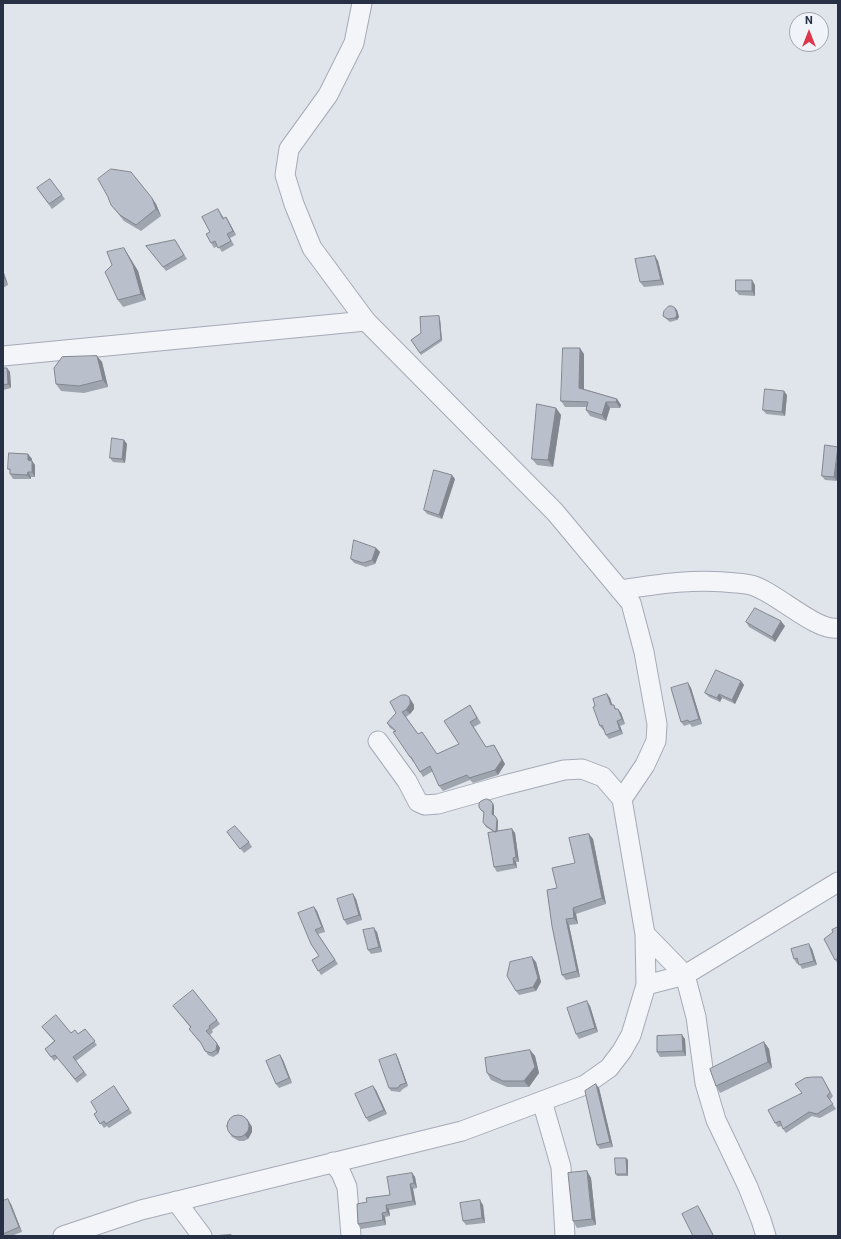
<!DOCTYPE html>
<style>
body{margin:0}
#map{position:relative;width:841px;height:1239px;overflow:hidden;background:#e0e4eb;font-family:Roboto,sans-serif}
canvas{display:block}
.frame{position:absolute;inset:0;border:4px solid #273044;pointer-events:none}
.north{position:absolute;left:789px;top:12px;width:40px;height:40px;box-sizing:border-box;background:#f0f3f8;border:1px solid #a0a5b0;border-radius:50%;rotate:0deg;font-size:11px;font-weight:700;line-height:16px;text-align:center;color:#273044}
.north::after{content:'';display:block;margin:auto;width:14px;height:18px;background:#dd374c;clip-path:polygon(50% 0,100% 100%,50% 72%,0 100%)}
</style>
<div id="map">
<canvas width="841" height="1239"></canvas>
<div class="frame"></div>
<div class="north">N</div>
</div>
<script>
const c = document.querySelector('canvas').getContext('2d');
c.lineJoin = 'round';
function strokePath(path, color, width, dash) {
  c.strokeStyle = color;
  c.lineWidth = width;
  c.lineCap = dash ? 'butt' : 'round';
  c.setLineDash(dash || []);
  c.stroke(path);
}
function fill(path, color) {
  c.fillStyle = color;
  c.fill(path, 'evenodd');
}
const minor = new Path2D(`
 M362,3L354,43L328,95L289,149L285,175L294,204L312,248L366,321
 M3,356L366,321L555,512L631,603L644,652L657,724L656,741L645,765L622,799
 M620,590C658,584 697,578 736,583C741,583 746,584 751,585C775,591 816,632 838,628
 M378,741L407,781L418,802L425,805L438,804L505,785L564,770L582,769L603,777L622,799L645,934
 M646,985L685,975L838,882
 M542,1101L561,1167L565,1236
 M333,1162L341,1173L347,1187L351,1236
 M176,1201L202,1236
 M63,1236L141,1210L462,1131L585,1085L609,1068L622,1051L631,1035L646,985L645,934L685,975L696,1017L705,1083L716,1120L748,1187L761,1220L766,1236`);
const wall = new Path2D(`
 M50,179L65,199L52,209L37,188Z
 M152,198L156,204L161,216L141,231L124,221L111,205Z
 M218,209L224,218L226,217L229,222L236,235L230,238L234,245L222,252L218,246L214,248L211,243L210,232Z
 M175,240L187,259L166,271L146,246Z
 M124,248L138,271L146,300L123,307L118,300L112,265Z
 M655,256L658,261L664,285L644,287L640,282Z
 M3,270L8,285L3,288Z
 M755,285V296L739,295L736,291Z
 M677,310L679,317L677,320L670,322L665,318L663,316Z
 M440,319L442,341L421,355L411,340Z
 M584,354V389L617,399L621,405L620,408H610L606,421L590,416L586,410V407H565L561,401Z
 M97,356L102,362L108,387L84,393L61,391L56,384Z
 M3,368H7L10,372L11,388L3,390Z
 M787,395L785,416L766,414L763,410Z
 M556,408L561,415L553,467L537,465L532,459Z
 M124,440L127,444L125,463L113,462L110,458Z
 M825,445L837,481L825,480L822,476Z
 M28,454L32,459L31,461H32L35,465V477H31V479H13L10,474V471L8,469Z
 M455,479L442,519L427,514L424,510Z
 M376,548L380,552L375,564L366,567L354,563L351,559Z
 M746,622L785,626L775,642L749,627Z
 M741,681L744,685L735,704L722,698L720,702L709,697L705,693Z
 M688,683L691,688L702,724L692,727L690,724L684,726L681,722Z
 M607,694L610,698L612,705L621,713L625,724L620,726L623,734L609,739L606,735L604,730H603L600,726L595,706Z
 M409,697L414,705V709L410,714L406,717L418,734L437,754L459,744L470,705L481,723L474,727L486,747L497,750L505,764L498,775L473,783L470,780L443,791L439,786L433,771L423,777L414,762H413L410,757L395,731L390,728L387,723L396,713Z
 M493,803L494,806V815L495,816L498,821V831L512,829L515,833L519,862H516L517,868L497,872L494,867V832L486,827L485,825L484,813L481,810Z
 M227,832L249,842L252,847L244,853Z
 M589,834L593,839L606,904L576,914L578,924L569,925L580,977L566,980L562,975L557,888L575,863Z
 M353,894L356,899L362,920L347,925L344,920Z
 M314,907L317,911L325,932L318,934L338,964L321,975L312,960L319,956L311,944Z
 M838,927V964L835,960L833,932Z
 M377,932L382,952L371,954L368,950Z
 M812,949L817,965L802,969L799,963L797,964L794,959Z
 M536,962L541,982L536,991L519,995L516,991Z
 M173,1006L217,1020L220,1024L212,1030L213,1032L210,1035L219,1046L220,1048L218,1054L213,1057L208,1055L202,1045L189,1029L190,1027Z
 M590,1006L598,1032L579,1039L576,1034Z
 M42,1027L78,1034L85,1029L97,1045L76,1061L87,1075L77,1083L58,1058L54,1061L45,1049L54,1041Z
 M682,1035L685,1039L686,1056L660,1057L657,1052Z
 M764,1042L769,1049L772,1068L720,1093L716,1086Z
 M530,1050L535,1056L539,1073L529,1087H507L491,1080L487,1073Z
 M280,1055L283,1060L292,1083L279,1088L276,1084Z
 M398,1058L408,1086L403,1089L400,1092L391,1091L389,1088Z
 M825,1082L833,1096L830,1100L836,1109L820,1118L812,1116L786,1133L783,1129L782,1126L778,1127L775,1123L802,1093Z
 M114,1086L132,1113L109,1128L107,1126L104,1128L94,1114L97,1112Z
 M599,1088L613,1147L600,1149L597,1145Z
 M376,1090L387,1114L369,1122L366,1118Z
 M247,1119L252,1127V1132L248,1139L244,1141H239L232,1137L229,1132Z
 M626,1158L628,1160V1176H617L616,1174Z
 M587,1171L591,1178L596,1225L577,1228L573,1221Z
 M412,1173L415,1177L417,1188L413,1189L416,1205L389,1210L390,1216L385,1217L386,1225L361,1229L358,1224L367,1202L390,1195Z
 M3,1201L11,1204L22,1232L11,1236H3Z
 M483,1205L485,1223L466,1225L463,1221Z`);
const shadedWall = new Path2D(`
 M152,198L156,204L161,216L156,209Z
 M226,217L229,222L236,235L233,231Z
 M124,248L138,271L146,300L141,294Z
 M655,256L658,261L664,285L661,280Z
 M3,270L8,285L3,276Z
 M752,280L755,285V296L752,291Z
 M675,308L677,310L679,317L677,320L675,318Z
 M439,316L440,319L442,341L441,339Z
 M580,348L584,354V394L579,388Z
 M97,356L102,362L108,387L103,380Z
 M7,368L10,372L11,388L8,384Z
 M784,391L787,395L785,416L782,412Z
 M617,399L621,405L620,408L616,402Z
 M606,402L610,408L606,421L602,415Z
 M556,408L561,415L553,467L548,460Z
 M124,440L127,444L125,463L122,459Z
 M838,449V474L837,481L834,477Z
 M28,454L32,459L31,465L28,460Z
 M32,461L35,465V477L32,472Z
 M28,472L31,477V479L27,475Z
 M452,475L455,479L442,519L439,515Z
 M376,548L380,552L375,564L372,560Z
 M781,621L785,626L775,642L772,637Z
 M741,681L744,685L735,704L732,700Z
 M688,683L691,688L702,724L699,719Z
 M607,694L610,698L614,710L611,705Z
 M719,694L722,698L720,702L717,698Z
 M409,697L414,705V709L410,714L406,710Z
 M618,709L621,713L625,724L622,719Z
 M617,721L620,726L623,734L620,730Z
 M494,745L505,764L498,775L495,770Z
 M491,801L494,806V816L492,814Z
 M495,816L498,821L497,834L496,832Z
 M512,829L515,833L519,862L516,857Z
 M589,834L593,839L606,904L602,898Z
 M513,858L516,862L517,868L514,864Z
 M353,894L356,899L362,920L359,915Z
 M314,907L317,911L325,932L322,927Z
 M573,908L576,914L578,924L574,918Z
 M566,919L569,925L580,977L577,971Z
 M374,928L377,932L382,952L379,947Z
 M809,944L812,949L817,965L814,961Z
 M532,957L536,962L541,982L536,991L533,987Z
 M587,1001L590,1006L598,1032L595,1028Z
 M682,1035L685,1039L686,1056L683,1051Z
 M216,1042L220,1048L218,1054L216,1050Z
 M764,1042L769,1049L772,1068L768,1062Z
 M530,1050L535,1056L539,1073L529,1087L524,1081Z
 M396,1054L398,1058L408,1086L406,1083Z
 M280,1055L283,1060L292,1083L289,1078Z
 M596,1084L599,1088L613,1147L610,1142Z
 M373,1086L376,1090L387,1114L384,1110Z
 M247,1119L252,1127V1132L248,1139L245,1135Z
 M626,1158L628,1160V1176L627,1174Z
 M587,1171L591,1178L596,1225L592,1219Z
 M412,1173L415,1177L417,1188L414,1183Z
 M410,1184L413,1189L416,1205L413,1201Z
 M8,1199L11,1204L22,1232L19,1227Z
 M480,1200L483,1205L485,1223L482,1218Z
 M386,1205L389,1210L390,1216L387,1212Z
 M698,1206L701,1211L714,1236L713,1235Z
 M382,1213L385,1217L386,1225L383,1220Z`);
const building = new Path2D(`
 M111,169L131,172L152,198L156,209L136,225L120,215L111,205L108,197L98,179Z
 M50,179L62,195L49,204L37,188Z
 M218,209L223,219L226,217L233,231L227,234L231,241L218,248L215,241L211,243L206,234L210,232L202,217Z
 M175,240L184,255L163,267L146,246Z
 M124,248L133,265L141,294L118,300L105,272L112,265L107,252Z
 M655,256L661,280L640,282L635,259Z
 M736,280H752V291H736Z
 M669,306H672L675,308L677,315L675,318L668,319L663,316L664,311Z
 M439,316L441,339L420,353L411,340L421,333L420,317Z
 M563,348H580L579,388L617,399L616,402H606L602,415L586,410L588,402L561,401Z
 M97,356L103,380L79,386L56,384L54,368L62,357Z
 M3,368H7L8,384L3,385Z
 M765,389L784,391L782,412L763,410Z
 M537,404L556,408L548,460L532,459Z
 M112,438L124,440L122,459L110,458Z
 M825,445L838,447L834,477L822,476Z
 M9,453L28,454V460L32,461V472H28L27,475L10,474V469H8Z
 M434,470L452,475L439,515L424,510Z
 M354,540L376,548L372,560L363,563L351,559Z
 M755,608L781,621L772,637L746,622Z
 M716,670L741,681L732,700L719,694L717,698L705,693Z
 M688,683L699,719L689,722L688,720L681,722L671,688Z
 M607,694L611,705H614L615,709H618L622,719L617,721L620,730L606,735L602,725L600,726L593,707L595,706L593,699Z
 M402,695H406L409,697L410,700V704L406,710L402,712L418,734L422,732L437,754L459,744L444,721L470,705L477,718L470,722L486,747L494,745L502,760L495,770L469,778L467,775L439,786L430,766L420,772L411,757H410L393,732L396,731L387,723L396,713L390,702Z
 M487,799L491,801L493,804L492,814L495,816L497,819L496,832H495L485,825L483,822L484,812L481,810L479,807V803L481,801Z
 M235,826L249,842L240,849L227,832Z
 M512,829L516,857L513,858L514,864L494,867L488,833Z
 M589,834L602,898L573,908L574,918L566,919L577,971L562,975L552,926L547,890L557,888L552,868L575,863L569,838Z
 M353,894L359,915L344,920L337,899Z
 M314,907L322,927L315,930L335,960L318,971L312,960L319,956L311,944L298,913Z
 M838,927V958L835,960L824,939L833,932L832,930Z
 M374,928L379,947L368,950L363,930Z
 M809,944L814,961L799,965L797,958L794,959L791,949Z
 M532,957L538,978L533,987L516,991L507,976L510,962Z
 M193,990L217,1020L209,1026L210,1028L206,1031L216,1042L217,1044L216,1050L211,1053L205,1051L201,1043L189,1029L191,1027L173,1006Z
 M587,1001L595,1028L576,1034L567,1008Z
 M56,1015L71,1033L75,1030L78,1034L85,1029L95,1041L73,1057L84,1072L75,1079L55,1055L51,1057L45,1049L55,1041L42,1027Z
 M682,1035L683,1051L657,1052V1036Z
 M764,1042L768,1062L716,1086L712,1075L710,1069Z
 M530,1050L535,1067L524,1081H503L487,1073L485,1058Z
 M396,1054L406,1083L400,1085L398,1088H389L379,1060Z
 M280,1055L289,1078L276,1084L266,1061Z
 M813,1077H822L830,1092L827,1096L833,1104L817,1114L809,1112L783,1129L780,1121L775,1123L768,1110L802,1093L795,1084L805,1078Z
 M596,1084L610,1142L597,1145L585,1091Z
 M114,1086L129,1109L106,1124L104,1121L100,1124L94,1114L97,1112L91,1102Z
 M373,1086L384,1110L366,1118L355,1094Z
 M227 1126a11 11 0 1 1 22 0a11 11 0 1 1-22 0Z
 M615,1158H626L627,1174H616Z
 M587,1171L592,1219L573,1221L568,1173Z
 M412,1173L414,1183L410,1184L413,1201L386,1205L387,1212L382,1213L383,1220L358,1224L357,1204L367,1202L366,1198L390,1195L387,1177Z
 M8,1199L19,1227L3,1234V1201Z
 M480,1200L482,1218L463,1221L460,1203Z
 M698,1206L713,1235L711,1236H693L682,1214Z
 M231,1235V1236H211Z`);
strokePath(minor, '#a5aab6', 21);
strokePath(minor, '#f3f5f8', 19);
fill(wall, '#9fa5af');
fill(shadedWall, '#82868e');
fill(building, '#b9c0cb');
strokePath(building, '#82868e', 1);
</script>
